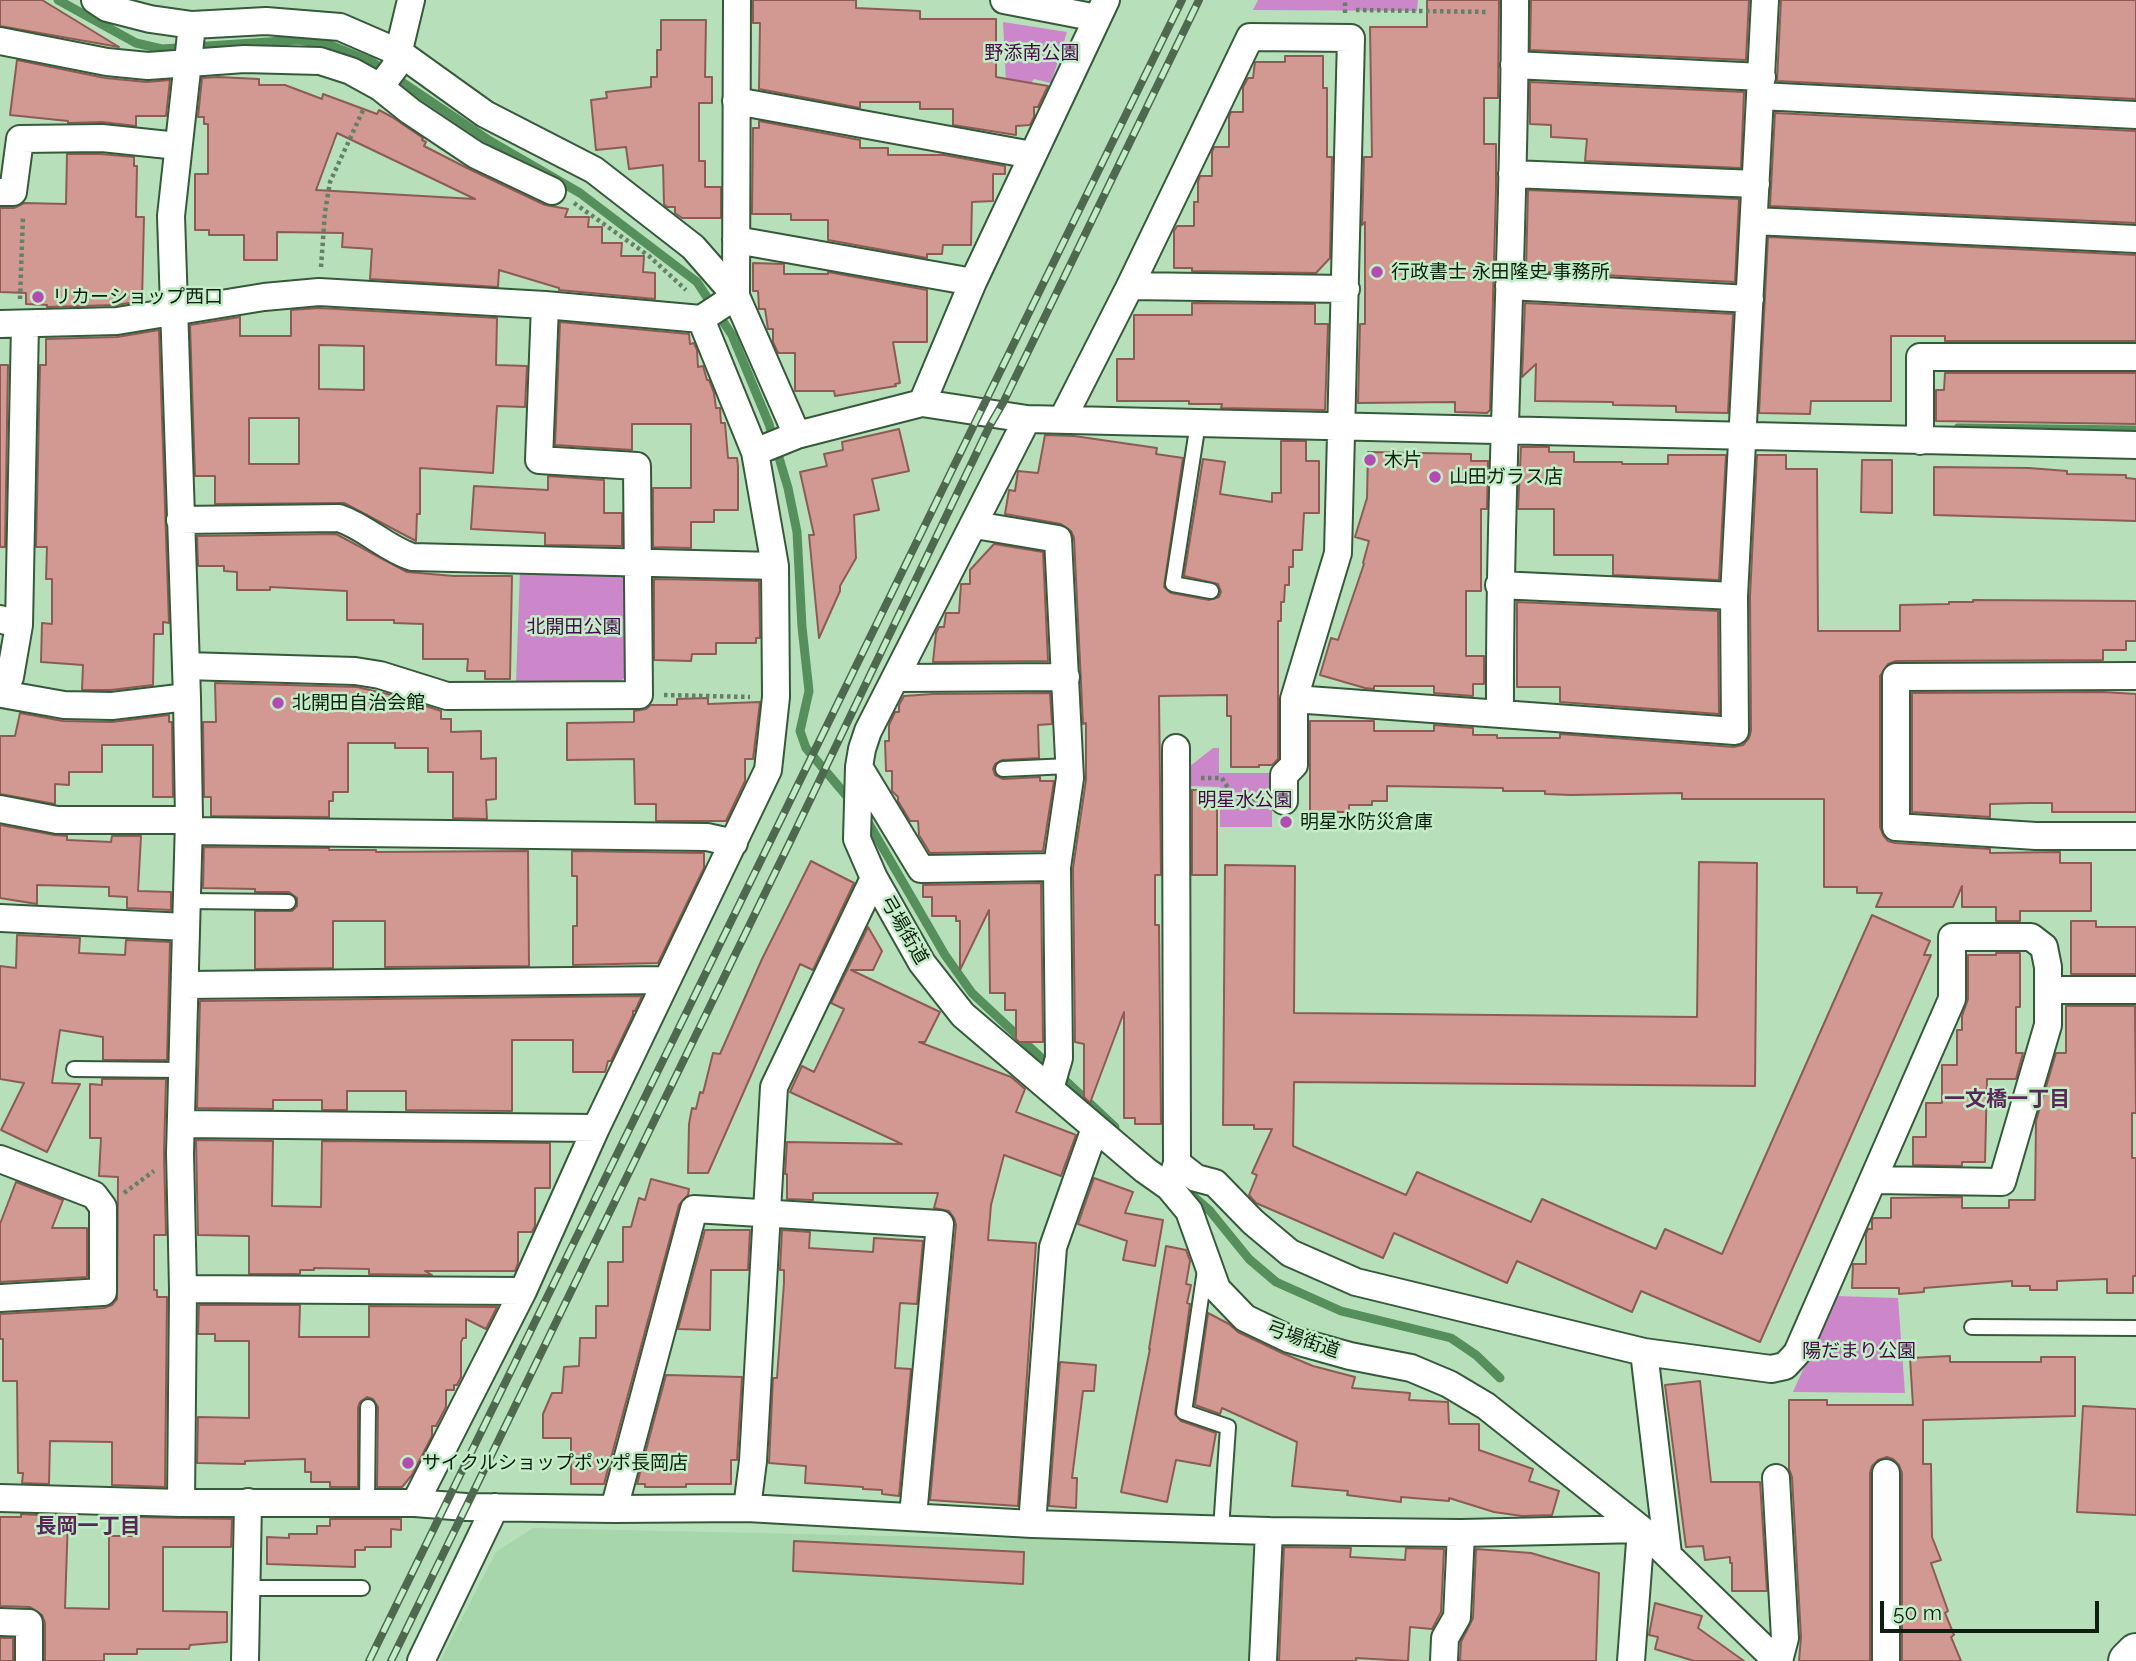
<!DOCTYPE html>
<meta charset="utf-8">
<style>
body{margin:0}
#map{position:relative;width:2136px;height:1661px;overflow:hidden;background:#b7e0ba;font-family:Raleway,sans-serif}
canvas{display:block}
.scale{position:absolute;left:1880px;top:1601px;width:219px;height:32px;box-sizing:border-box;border:4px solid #0e1e10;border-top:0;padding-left:9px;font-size:21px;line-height:24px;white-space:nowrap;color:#0e1e10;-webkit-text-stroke:5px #c3edc7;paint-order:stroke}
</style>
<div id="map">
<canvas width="2136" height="1661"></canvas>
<div class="scale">50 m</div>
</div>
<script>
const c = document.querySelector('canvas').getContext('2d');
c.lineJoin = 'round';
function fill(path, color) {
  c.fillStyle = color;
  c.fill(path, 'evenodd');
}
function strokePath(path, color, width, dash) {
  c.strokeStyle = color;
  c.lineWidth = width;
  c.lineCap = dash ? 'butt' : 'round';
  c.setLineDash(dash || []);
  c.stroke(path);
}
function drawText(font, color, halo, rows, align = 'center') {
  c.font = font + ' Raleway,"Noto Sans JP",sans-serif';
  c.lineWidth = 5;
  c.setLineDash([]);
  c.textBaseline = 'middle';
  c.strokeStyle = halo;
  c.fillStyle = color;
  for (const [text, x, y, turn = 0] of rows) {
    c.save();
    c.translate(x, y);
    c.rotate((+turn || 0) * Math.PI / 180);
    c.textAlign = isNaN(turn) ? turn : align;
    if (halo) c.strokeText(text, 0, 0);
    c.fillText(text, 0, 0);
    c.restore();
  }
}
const built = new Path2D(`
 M533,1528L1253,1544L1249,1661H440L496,1552Z`);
const green = new Path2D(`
 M1258,0H1418L1417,11L1253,10Z
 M1003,22L1067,32L1051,83L1034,79L1031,83L1006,82Z
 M520,568L628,574L629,672L620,682L516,683Z
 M1213,748H1219V773H1272V827H1220V787L1189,786V767Z
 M1836,1296L1898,1298L1905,1393L1793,1392Z`);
const stream = new Path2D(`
 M58,0L136,43L162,49L298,40L330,45L372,62L490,141L580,193L697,282L732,335L769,424L788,488L797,532L802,627L809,691L800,731L806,748L851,801
 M1958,428L2136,430
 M865,817L945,955L972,993L1115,1127
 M1186,1190L1210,1211L1249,1259L1276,1282L1341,1311L1451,1338L1476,1355L1500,1378`);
const building = new Path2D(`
 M0,0H42L119,47L0,26Z
 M753,0H856V8L920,11V19H996V77L1048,86L1038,107H1034V117L1030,125L1016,126V135L953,125V109H920V102H860V108L759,89L760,23H753Z
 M1427,0H1499L1498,98H1484V144H1496V188L1490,410L1487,413L1455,412V402L1358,403L1360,324H1365V222L1362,225L1364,157H1372L1370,27H1427Z
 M1531,0H1749L1746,60L1530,50Z
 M1781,0H2136V99L1777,81Z
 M661,20H706L705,77H712V103H699V161H705V187H721V218H682L675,213V207H667L664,204L663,165L629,169L626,147L596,150L591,100L607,98L606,92L651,87V77H657V50H661Z
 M1285,56H1323V88H1327V157H1332L1330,258L1316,273L1192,271V268H1174V231L1177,226H1194V202H1198V182L1200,176H1212V152L1214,147H1229V117L1231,112H1243V87L1248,78H1253L1255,62H1285Z
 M17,60L105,78L147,82L170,80L166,116H136V126L102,122L68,123V121L10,115Z
 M218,77L259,79V85H285L322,99L323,94L377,114L379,110L392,117L423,138L422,140L426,142L424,146L469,169L545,205L568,209L565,217H589L588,227H602V243H622L621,256H644L643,272L655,273V299L559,290V288L499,270L498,287L370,279L372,249L342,247L343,233L277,232V260H244V235H209V230H195V174H208V124H204V117H198L202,78ZM337,133L475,199L316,190Z
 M1530,82L1744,92L1741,168L1585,161L1587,139L1551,137V125L1530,124Z
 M1775,113L2136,131V223L1770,206Z
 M759,121L860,140V148H888V155H944L1005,166V174H993V201L972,202L971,245H943L942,254H927V258L828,240V220H791V214H752L753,128H759Z
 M67,154H101L134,157V166H137L136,217H144L142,301L116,305L47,307V305L26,304V293L0,292V208H14L24,203L66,204Z
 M1528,190L1739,199L1735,282L1526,271Z
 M1768,237L2136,255V341H1945V336H1891V401H1811L1810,414L1759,413Z
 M753,263L784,264V274H828V272L927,290V342H893L900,383L895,384L896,386L835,396L834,391H795V353H778L773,342V329H768L765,309H759L758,291H753Z
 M1192,303L1315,304V324H1328L1325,410L1221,408L1222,404H1189V401H1117V359H1134V315H1192Z
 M1525,303L1733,314L1728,413L1676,412V406L1613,405V402L1535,401L1536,364L1522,377Z
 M319,308L497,318L496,365L527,366L525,407L497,406L493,473L420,468V514H417L416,541L344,503L215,504V476H195L190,325L240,317V336H291V310ZM319,345L364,346V390L319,389ZM249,418H299V464H249Z
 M560,322L689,334L690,344L694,343L697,350L698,367L703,366L707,380H709L714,393L716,408H720L721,423H725L728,458H737L738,466V510H714V522H691V548L653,547V488H691V424H632V450L555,445Z
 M159,330L169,623L163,622V634H154L153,685L111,690H82L83,665L41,662L42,623L52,624V579H46L47,547H36L40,365H46V339L117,337Z
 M0,365H8L5,547H0Z
 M1945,373H2136V424L1936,421V390H1944Z
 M899,429L909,471L872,479L879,510L854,515L856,558L840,586V591L819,638L809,535H814L800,472L827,466L824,454L843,450L842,442Z
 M1045,435L1074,436L1157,448L1156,454L1183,458L1164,587L1171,593L1209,600L1219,597L1221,592L1218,584L1184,576L1203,459L1225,462L1220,494L1272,502V493H1281V441H1306V461H1319V513H1304L1302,550H1293V567H1289V585H1285L1284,602H1281V621H1278V759L1272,765H1259V767H1231V716H1227V695L1159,696L1161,875H1155V925H1159L1161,1124H1135V1118H1124V1012L1090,1103L1084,1097V1044L1075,1042L1073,868L1086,780V723L1083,724L1074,538L1071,531L1061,524L1005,514L1009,490L1015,491L1018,471L1038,473Z
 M1521,447H1549V452H1574V462H1622V464H1668V455H1726L1719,580L1613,575V555H1554V509H1518Z
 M1368,452L1471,454V461H1488L1487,509H1481V591H1466V656H1484V684H1473V696L1434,693V686H1374V689L1365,688L1320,675L1331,638L1338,640L1364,564L1363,563L1369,541L1355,537L1367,498Z
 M1757,455H1786V469H1817L1818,631H1900V605L1949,604V602H1973V600L2136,601V641H2126V650H2103V660L1896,661L1888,664L1880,676V827L1883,835L1888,841L1895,843L1990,849V853L2060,852V863H2091V911H2020V921H1996V907H1962V886L1953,907H1876L1882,893H1857V887H1824V799H1682V793L1571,795L1545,794V791H1503V788L1387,786V801H1372V805H1349V812H1310V721H1374V731H1434V725L1473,728V735H1497V738H1560V734L1734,747L1743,745L1749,738L1751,731L1750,596Z
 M1862,460H1892V513L1861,512Z
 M1934,467L2029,468L2067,471V474L2126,475V478L2136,479V521L1934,515Z
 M548,476L604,480V513H622V546L545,545V533L471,529L474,486L548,490Z
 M336,534L407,572L454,576H512L510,679H485V671H467L468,659H423V624L394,623V620H347V591L270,587V590H237V572L224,571V566H198L197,536Z
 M994,544L1043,552L1048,661L933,662L936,633L939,627H944L946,613H959L961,584H970V570Z
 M654,579L759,581L760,638H756V643H716V654H692L691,661L654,660Z
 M1517,602L1718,611L1719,714L1560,702V687H1517Z
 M215,683L357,687L396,696V703H399V706H426L441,711V719H451V732L481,731V759L496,758V799L486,800L487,819L453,818V772H428V748H395V743H348V792H333V801H329V817L211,816V797H204L203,722H216Z
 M2103,692L2136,694V812H2052V803H2029L1990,804V817L1912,812V693Z
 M1050,693L1052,724L1038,725L1039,758L1002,760L995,764L993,769L995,775L1003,779L1040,777V781H1054L1043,851L930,853L919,835L918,821H910L898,801V797L892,791V771H886L885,741H889V725L895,712H899V705L904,696L933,694Z
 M708,698V704L760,702L753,759H745V781L726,821H656V804H635L634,759L567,760V723L634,722V711L646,709L651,705H677V699Z
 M20,713L63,721L112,722L169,715V722H172L173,797H153V745H102V772H69V785L55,784V804L0,794V736H15Z
 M1192,790H1217V875H1192Z
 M0,825L54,835L67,836V840L111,842L112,836H141L138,891L171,892V910L127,908V897L109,896V887L37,885V904L0,898Z
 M204,847L329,848V850H376V852L528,851L529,966L385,967V921H333V968L255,969V911H292L297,906V898L289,892H255V889L203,888Z
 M572,851L704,853V868L658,963L573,965V926H577V876H572Z
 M811,861L854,883L813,970L800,964L708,1173H688L689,1124L692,1108L696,1109L700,1092L703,1093L713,1053L720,1054L762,959Z
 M1699,862L1757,863L1755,1086L1294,1082L1293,1146L1406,1195L1417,1172L1531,1222L1542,1199L1656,1249L1665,1229L1722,1254L1872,915L1930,941L1924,955H1931L1760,1342L1641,1291L1632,1312L1517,1261L1507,1283L1394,1233L1383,1258L1256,1203L1249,1195L1257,1175L1252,1173L1272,1129H1254V1125H1223L1225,865L1295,866L1294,1013L1697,1017Z
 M1041,883L1043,1042H1019L1016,1039V1010H1005V993H990L989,910L960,970V921H956V916H932V897H923V885Z
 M2071,921H2096V927H2136V974H2071Z
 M868,927L882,951L873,970H851L940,1012L925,1042H919L1011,1077L1025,1089L1016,1112L1076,1135L1061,1176L1004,1155L991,1205L988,1240L1036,1243L1018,1506L930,1500L956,1225L954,1218L949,1211L934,1208L938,1193H813V1200L787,1199V1174H785L787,1142L902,1144L790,1092L802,1066L814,1072L844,1009L831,1003Z
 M17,935L80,938L79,953L125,955L126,940L170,942L167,1060H103V1037L60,1030L52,1083L80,1084L47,1152L1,1130L24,1083L0,1079V966L16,968Z
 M1996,953H2020V1007H2016V1053H2023L2016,1079H1987L1985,1162H1962V1166L1913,1165V1137H1926V1103H1942V1065H1957V1030H1962V1016L1968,999V955H1996Z
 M642,996L635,1011H633V1015L611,1061H608L605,1072H573V1040H512V1111L406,1110V1091H347V1110H322V1100H273V1109L197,1108L200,1001Z
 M2066,1006H2135L2136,1113H2132V1158H2136V1276H2133V1293H2107V1279L2057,1281V1290H2030V1286H2012V1281L1924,1288V1292L1899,1294V1288H1852L1853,1264H1866V1234L1868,1229H1872V1221L1873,1218H1891V1198L1962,1197V1208H2009V1200H2035L2036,1121L2056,1053H2066Z
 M102,1079H166L164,1153L166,1235H154V1290H157V1297H167L165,1487L112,1485V1442L50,1441L49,1484L22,1483L23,1473H18L17,1381H3V1339H0V1314L104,1308L112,1305L117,1299L118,1177L99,1176L101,1138H90V1084L102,1085Z
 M196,1140L273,1141L272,1206L321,1207L322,1141L550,1143V1188H535V1226L532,1232H518V1263L515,1271H425L432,1275L369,1274V1269L314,1268V1270H300V1274H249V1236L198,1235Z
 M1094,1178L1133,1192L1125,1213L1163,1220L1155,1266L1123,1260L1127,1241L1078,1224Z
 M651,1179L689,1189L688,1195L679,1205L604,1484H571V1438H543V1414L552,1393H562L564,1367L579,1366L580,1338H596V1306H608V1262H623V1227H631L639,1198L645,1200Z
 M16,1182L63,1200L52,1228H87V1277L0,1282V1224Z
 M705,1230H750L748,1270H711L710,1330L678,1329Z
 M782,1230L810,1232L809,1248L873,1252L874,1238L923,1241L917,1304L900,1303L895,1368L911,1369L899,1496L882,1494V1490L863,1489V1487L805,1483L806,1466L769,1463L773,1378H777L784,1283V1270H780Z
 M1166,1246L1186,1250L1190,1261L1186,1284L1191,1285L1187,1303L1190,1304L1175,1414L1181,1421L1216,1433L1210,1466L1176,1460L1167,1502L1121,1492L1150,1349H1149Z
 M199,1305H300L299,1337H369V1306L497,1307L486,1329L466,1319V1338H463L461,1342V1377L457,1385H454V1390H446V1407L436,1426H432V1436L412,1475L402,1487H377L378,1407L373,1399L367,1397L360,1402L358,1407V1487H330V1482H311V1472H305V1459L245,1461V1464L197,1463L198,1417L249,1418V1341H215V1334H198Z
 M1208,1313L1229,1324L1238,1332L1282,1353L1313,1366L1355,1377L1352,1388L1410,1393L1409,1400L1448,1402L1449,1424H1479V1450L1533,1469L1529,1481L1559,1491L1552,1515L1522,1516L1494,1512L1449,1498V1501L1401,1497V1502L1347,1495L1348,1491L1292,1486L1297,1442L1222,1408L1220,1414L1195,1405Z
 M1950,1356V1362H2041V1357H2075V1416L1923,1420V1464H1931L1932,1537L1941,1560L1931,1563L1948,1611L1945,1613L1954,1635L1951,1637L1961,1661H1902V1473L1899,1465L1893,1459L1887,1457L1878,1460L1872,1466L1870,1473V1661H1799L1801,1637L1792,1477L1789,1469V1400H1827V1405H1913L1910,1358Z
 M1060,1362L1096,1365L1094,1391H1083L1072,1478H1077L1076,1508L1049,1506Z
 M666,1375L742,1377L737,1460H731V1484H686V1487H645V1484H637Z
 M1700,1381L1711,1482H1760L1767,1591H1732V1563H1730V1557L1705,1560L1703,1546L1686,1547L1665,1385Z
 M2083,1406L2136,1409V1515L2077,1512Z
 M21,1514L68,1517L65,1608L109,1609V1536H134V1517L232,1519L231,1547H163V1611L227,1612V1642L190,1645L189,1649H137V1654H104V1661H45V1623L42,1615L30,1607L0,1606V1517H21Z
 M330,1519H401V1530L391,1529V1547H365V1550H355V1567L267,1564V1537L289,1538V1534H317V1526H330Z
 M794,1541L1024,1552L1023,1584L793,1571Z
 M1284,1547L1351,1548L1350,1557L1405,1560L1406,1548L1444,1549L1441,1612L1432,1629L1410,1627L1408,1661L1356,1658V1661H1279Z
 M1476,1549L1531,1553L1599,1573L1596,1661H1460L1461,1642L1473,1618Z
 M1655,1603L1702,1616L1698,1628L1744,1661H1694L1655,1649L1658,1637L1649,1635Z
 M0,1638H13V1661H0Z`);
const path = new Path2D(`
 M1356,10L1488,12
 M1345,13V0
 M574,203L649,256L686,290
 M321,267L325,212L330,182L364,108
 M20,299L23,216
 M664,695L750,697
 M1201,778H1222L1236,801H1256
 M124,1193L154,1171`);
const lane = new Path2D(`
 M1198,423L1173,584L1211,591
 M1003,769L1069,766
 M186,901L288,902
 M74,1069L181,1070
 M1205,1270L1184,1412L1228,1427L1221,1529
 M1972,1327L2136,1328
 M367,1503L368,1407
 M246,1588H362`);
const street = new Path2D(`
 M95,0L107,8L150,19L192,25L266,21L340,27L400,53L485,114L594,170L693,247L736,296L797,435
 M1004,0L1097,18
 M0,41L107,62L148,66L244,59L320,61L351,71L380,87L395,67L411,0
 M1514,65L1762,77
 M380,87L410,111L476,155L552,191
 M1760,96L2136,115
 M736,101L1032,155
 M1512,174L1756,184
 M0,192H13L20,139L102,138L178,146
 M1754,221L2136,239
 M736,240L973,282
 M1130,286L1346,289
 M1509,286L1750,299
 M701,319L736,296L737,0
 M0,324L117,321L264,297L319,292L545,305L701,319L755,452L775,566L776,697L768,770L596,1128L523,1291L415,1503
 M922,403L973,282L1106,0
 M1027,419L868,731L862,749L859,767L857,839L874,878L922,963L963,1015L1145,1170L1169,1187L1189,1211L1217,1289L1245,1318L1289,1339L1350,1356L1411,1368L1449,1384L1486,1406L1641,1529L1777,1661
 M1062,420L1130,286L1250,37L1351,38L1338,553L1294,699V765L1284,775V801
 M1920,441V357H2136
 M755,452L797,435L922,403L1027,419L2136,445
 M180,520L339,518C366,527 385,548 412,557L775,566
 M975,525L1058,539L1070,778L1057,867L1059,1058L1050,1089
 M1499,585L1734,596
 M0,619L19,625L25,324
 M19,625L10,677L2,694L64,705L112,706L187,697
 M186,666L355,671L380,675L447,696L639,695L637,466L539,460L545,305
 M2136,676L1896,677V827L2036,836H2136
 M896,678L1066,677
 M1294,699L1735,731L1734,596L1765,0
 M1500,714C1499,476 1515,238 1515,0
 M859,767L921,869L1057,867
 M0,809L57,820H189
 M189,831L707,837L734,843
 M0,918L186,927
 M185,985L667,980
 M2048,990H2136
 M181,1124L596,1128
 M0,1159L94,1195L103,1207V1292L0,1298
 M1177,1163L1196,1178L1215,1183L1253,1222L1290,1253L1356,1282L1644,1352L1668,1554
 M1172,1180L1177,1163L1176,748
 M183,1289L523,1291
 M1644,1352L1771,1369L1785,1366L1797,1353L1952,999V937H2031L2044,947L2048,967V1025L2002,1182L1874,1180
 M1886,1473V1661
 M1776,1478L1785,1638L1779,1661
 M0,1498L181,1503H415L466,1507L614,1509L747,1508L1032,1524L1269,1531L1461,1533L1641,1529L1631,1661
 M181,1503L183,1289L180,1153L189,820L187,697L171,216L192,25
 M747,1508L753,1461L774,1087L874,878
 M614,1509L694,1209L940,1224L913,1516
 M1032,1524L1053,1247L1095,1128
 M0,1622L29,1623V1661
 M245,1661L248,1502
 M421,1661L495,1507
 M1263,1661L1269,1531
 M1444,1661L1445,1638L1457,1617L1461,1533`);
const primary = new Path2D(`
 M2128,1661L2136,1653`);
const rail = new Path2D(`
 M369,1661L1182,0
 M391,1661L789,844L989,427L1004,401L1199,0`);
const markers = [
 [1377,272,7,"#b14db2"],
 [38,297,7,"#b14db2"],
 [1370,460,7,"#b14db2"],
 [1435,477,7,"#b14db2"],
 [278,703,7,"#b14db2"],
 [1286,822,7,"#b14db2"],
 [408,1463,7,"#b14db2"]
];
const parkNames = [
 ["野添南公園",1032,53],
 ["北開田公園",574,627],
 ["明星水公園",1245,800],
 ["陽だまり公園",1859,1351]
];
const poiNames = [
 ["行政書士 永田隆史 事務所",1391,272],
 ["リカーショップ西口",52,297],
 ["木片",1384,460],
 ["山田ガラス店",1449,477],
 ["北開田自治会館",292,703],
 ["明星水防災倉庫",1300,822],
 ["サイクルショップポッポ長岡店",422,1463]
];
const streetNames = [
 ["弓場街道",904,930,60],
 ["弓場街道",1303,1340,19]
];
const neighbourhoodNames = [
 ["一文橋一丁目",2007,1100],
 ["長岡一丁目",88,1527]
];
fill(built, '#a7d6ab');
fill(green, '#cb87ca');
strokePath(stream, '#558f5c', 9);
fill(building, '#d19992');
strokePath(building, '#8d5b55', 2);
strokePath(lane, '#355a3a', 18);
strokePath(street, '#355a3a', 30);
strokePath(primary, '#355a3a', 42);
strokePath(path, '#648066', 4.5, [3.5, 3.5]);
strokePath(lane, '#fff', 14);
strokePath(street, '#fff', 26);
strokePath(primary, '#fff', 38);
strokePath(rail, '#4f6951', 8);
strokePath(rail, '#c3edc7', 5, [16]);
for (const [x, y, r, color] of markers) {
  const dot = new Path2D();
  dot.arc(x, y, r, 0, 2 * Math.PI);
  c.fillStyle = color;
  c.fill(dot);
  strokePath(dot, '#c3edc7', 2.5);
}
drawText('19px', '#470848', '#c3edc7', parkNames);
drawText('19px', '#0e1e10', '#c3edc7', poiNames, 'left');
drawText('19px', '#0e1e10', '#c3edc7', streetNames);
drawText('bold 21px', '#582758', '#c3edc7', neighbourhoodNames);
</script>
